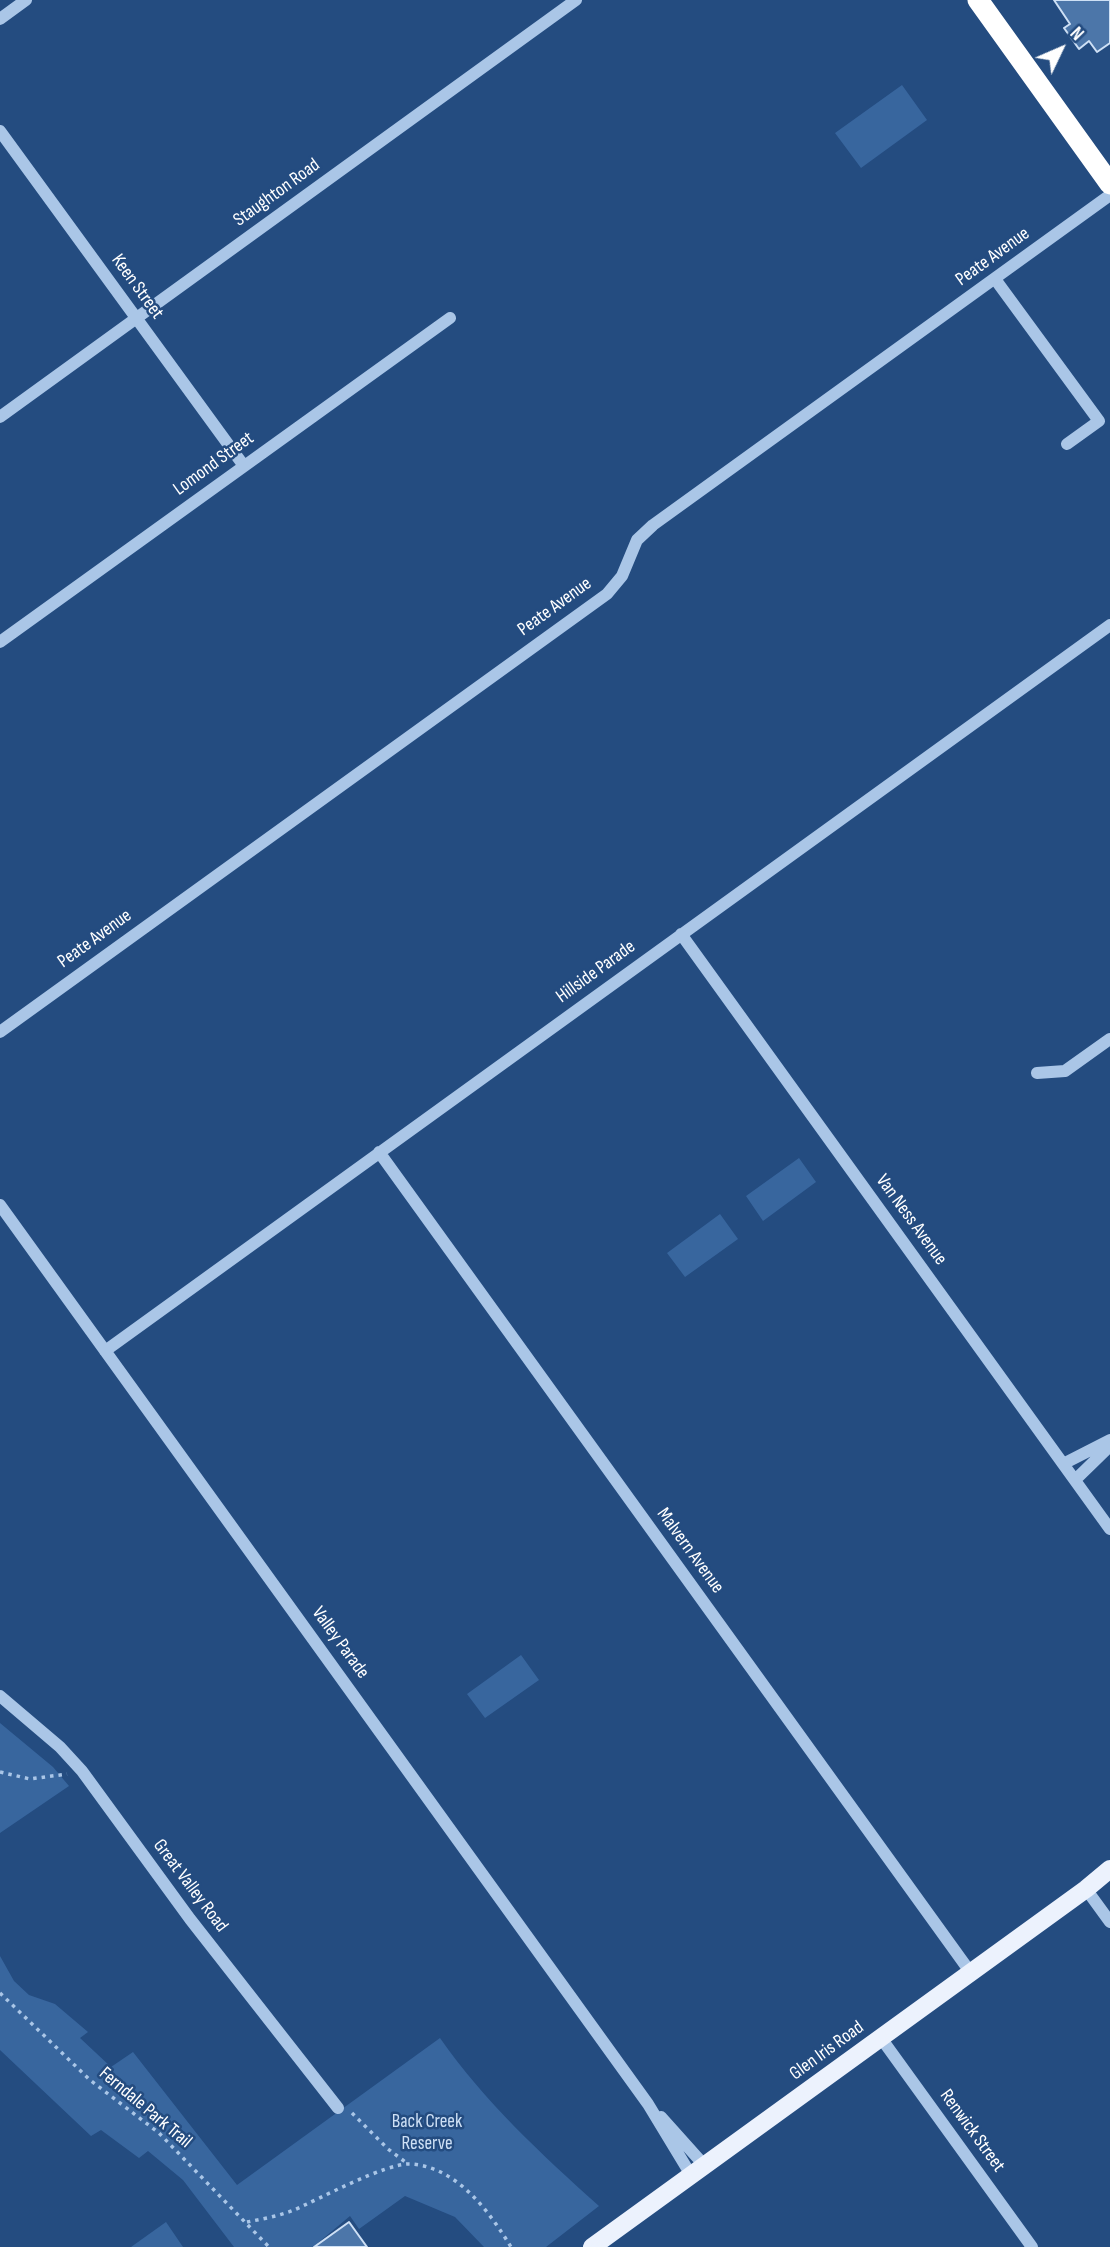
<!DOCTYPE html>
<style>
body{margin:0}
#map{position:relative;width:1110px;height:2247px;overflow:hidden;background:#244c80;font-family:"Sofia Sans Condensed",sans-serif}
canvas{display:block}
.north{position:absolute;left:1026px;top:14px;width:70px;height:70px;-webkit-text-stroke:5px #244c80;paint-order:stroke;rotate:46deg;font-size:19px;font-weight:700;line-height:28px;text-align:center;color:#fff}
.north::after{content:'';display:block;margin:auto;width:24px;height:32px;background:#fff;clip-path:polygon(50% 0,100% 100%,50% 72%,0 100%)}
</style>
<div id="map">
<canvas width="1110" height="2247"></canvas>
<div class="north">N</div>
</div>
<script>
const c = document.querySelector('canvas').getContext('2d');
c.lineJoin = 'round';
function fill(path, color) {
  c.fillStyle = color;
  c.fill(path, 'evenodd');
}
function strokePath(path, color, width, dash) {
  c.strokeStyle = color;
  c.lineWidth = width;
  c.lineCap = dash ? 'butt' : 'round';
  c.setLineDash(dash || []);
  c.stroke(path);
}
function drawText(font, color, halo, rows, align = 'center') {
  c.font = font + ' "Sofia Sans Condensed",sans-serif';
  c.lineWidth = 5;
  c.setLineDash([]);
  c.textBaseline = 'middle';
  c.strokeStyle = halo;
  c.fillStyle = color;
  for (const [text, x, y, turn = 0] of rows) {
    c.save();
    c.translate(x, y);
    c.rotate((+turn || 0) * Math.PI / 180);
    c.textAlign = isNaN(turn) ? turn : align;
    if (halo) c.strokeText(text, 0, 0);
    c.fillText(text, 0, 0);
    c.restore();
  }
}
const green = new Path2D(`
 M902,85L927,120L861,168L835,133Z
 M799,1158L816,1182L763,1221L746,1196Z
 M720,1214L738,1239L685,1277L667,1253Z
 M521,1655L539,1680L485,1718L467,1694Z
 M0,1723L53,1767L69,1786L0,1833Z
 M0,1956L14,1981L29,1995L55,2004L88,2032L80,2038L111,2067L133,2052L237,2185L440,2038C484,2101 541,2154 599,2206L546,2247H484L455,2217L405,2196L359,2229L350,2216L313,2247H234L183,2180L148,2151L139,2158L101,2130L91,2136L0,2050Z
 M166,2222L183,2247H131Z`);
const building = new Path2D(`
 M1054,0H1110V43L1097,52L1089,41L1079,49L1064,28L1070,24Z
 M349,2222L367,2247H314Z`);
const path = new Path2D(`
 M0,1772L30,1779L67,1774
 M0,1993L90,2080L159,2133L269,2247
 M352,2113L388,2149L408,2164
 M247,2222C262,2219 279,2216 294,2210C319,2199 386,2163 410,2164C456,2166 489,2211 511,2247`);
const minor = new Path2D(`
 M0,19L26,0
 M0,131L244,466
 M995,279L1099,421L1067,444
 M0,417L576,0
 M0,642L450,318
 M681,934L1110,1529
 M0,1032L607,594L622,576L637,540L653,525L1110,195
 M1037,1073L1065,1071L1110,1039
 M379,1152L971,1973
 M0,1205L648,2104L691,2175
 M105,1351L1110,625
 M1063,1464L1110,1440
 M1075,1480L1110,1446
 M0,1696L60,1747L82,1771L190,1919L338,2108
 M1086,1889L1110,1922
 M881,2038L1032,2247
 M661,2117L704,2165`);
const major = new Path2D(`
 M592,2247L1086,1889L1110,1869`);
const highway = new Path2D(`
 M978,0L1110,184`);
const streetNames = [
 ["Staughton Road",277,193,-36],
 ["Peate Avenue",993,257,-36],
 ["Keen Street",137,287,54],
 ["Lomond Street",214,464,-36],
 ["Peate Avenue",555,607,-36],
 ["Peate Avenue",95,939,-36],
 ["Hillside Parade",596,972,-36],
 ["Van Ness Avenue",911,1220,54],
 ["Malvern Avenue",690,1551,54],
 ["Valley Parade",340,1643,54],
 ["Great Valley Road",190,1886,53],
 ["Glen Iris Road",827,2051,-36],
 ["Ferndale Park Trail",145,2108,40],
 ["Renwick Street",972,2131,54]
];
const parkNames = [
 ["Back Creek",427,2122],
 ["Reserve",427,2144]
];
fill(green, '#38669e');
fill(building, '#4c76a9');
strokePath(building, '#cee0f5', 2);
strokePath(path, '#aac6e7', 3.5, [3.5, 5]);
strokePath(minor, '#aac6e7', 12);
strokePath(major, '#ecf2fd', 18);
strokePath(highway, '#fff', 21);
drawText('19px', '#fff', '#244c80', streetNames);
drawText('19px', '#cee0f5', '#244c80', parkNames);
</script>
